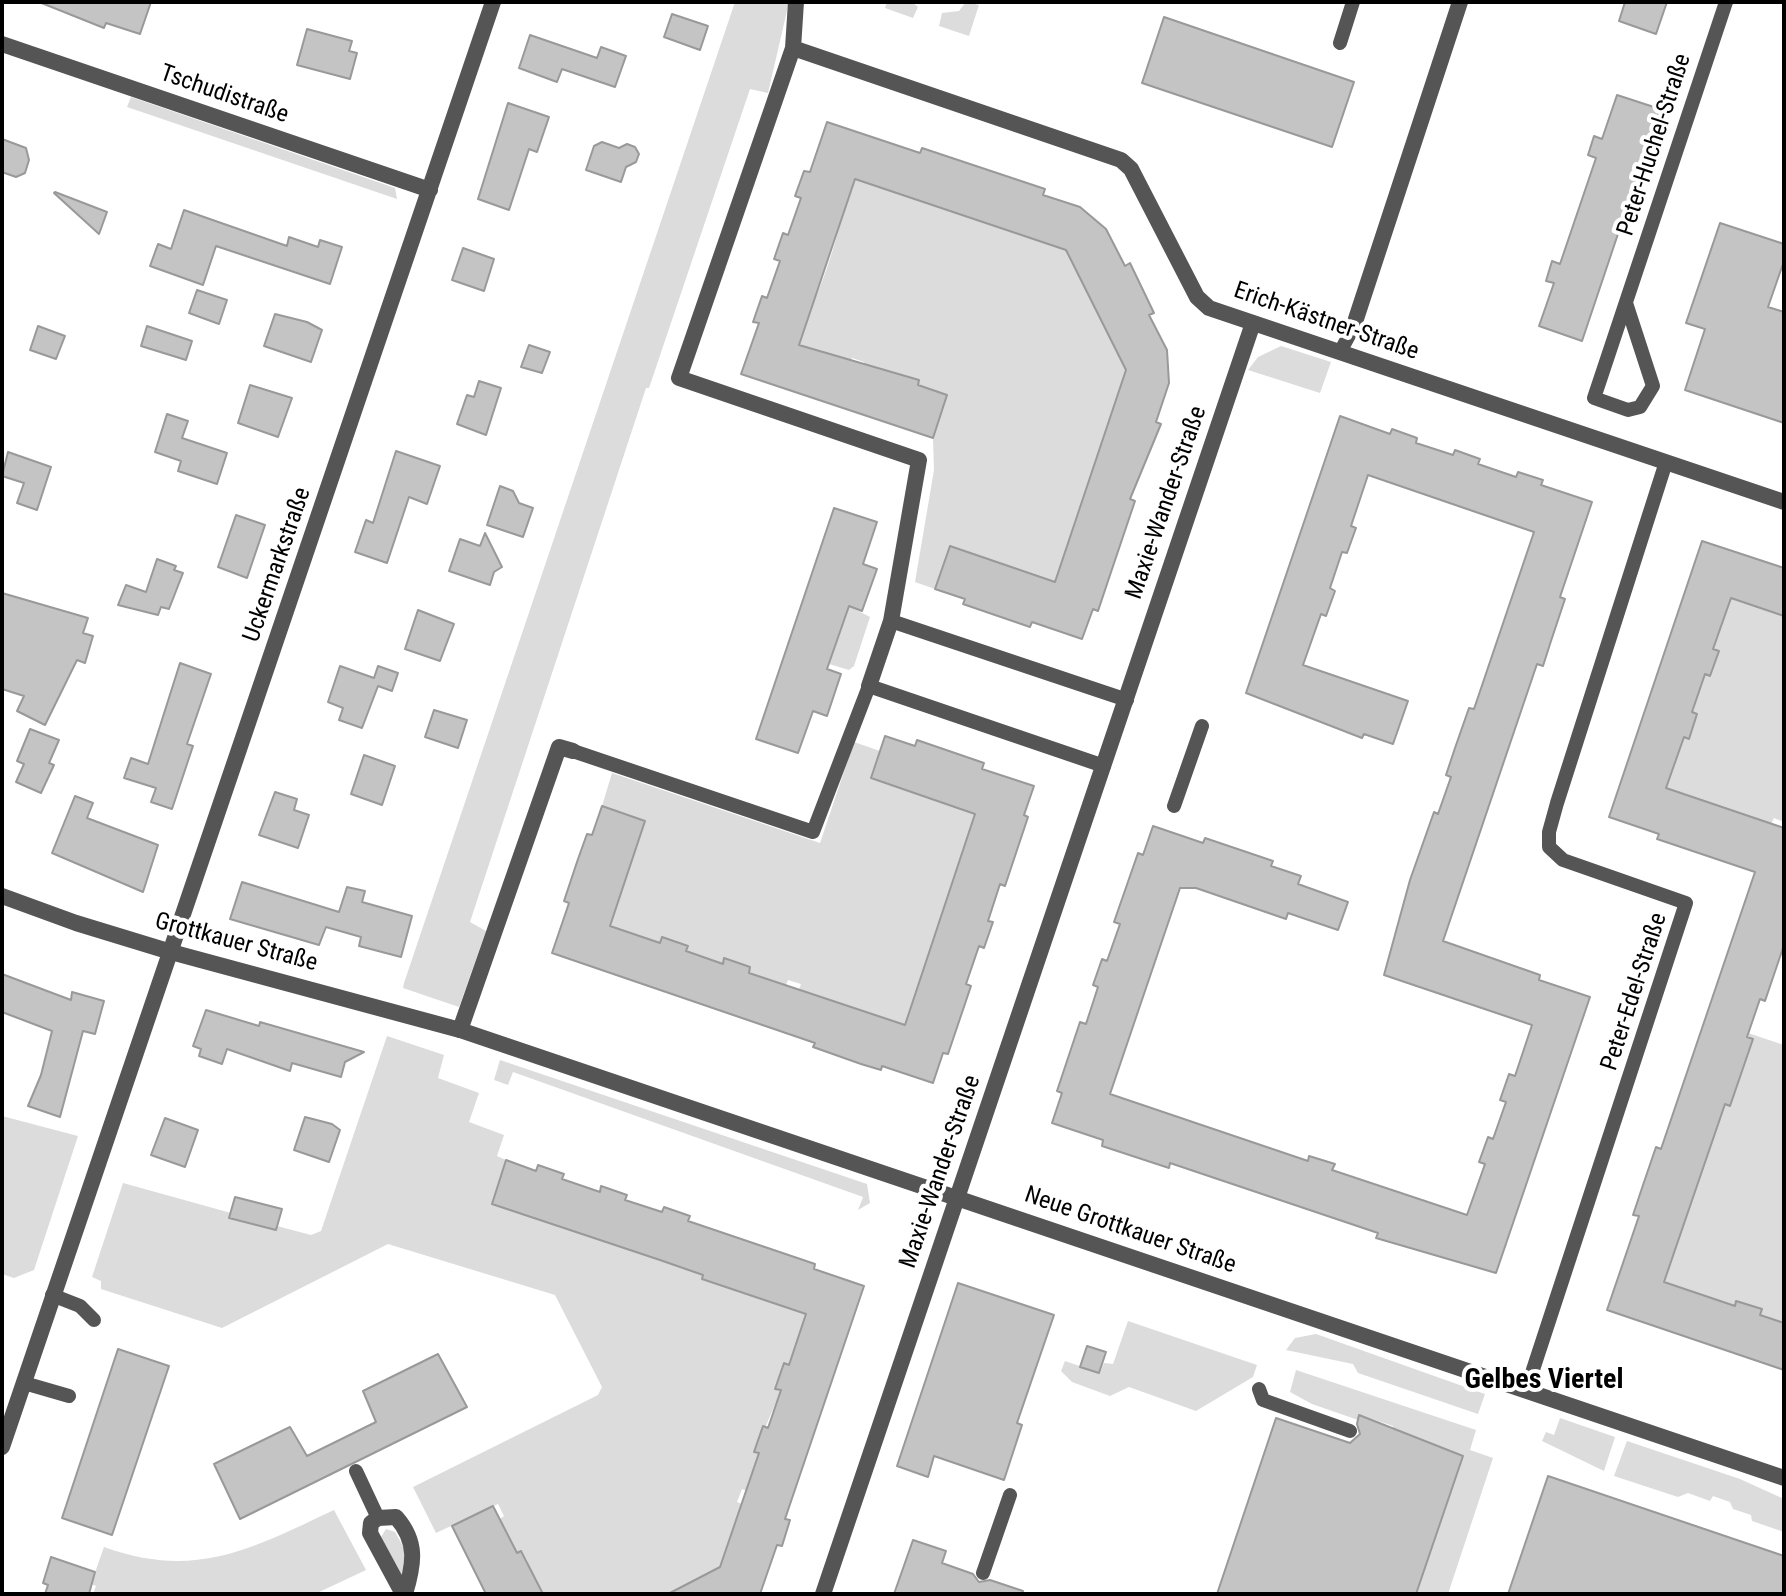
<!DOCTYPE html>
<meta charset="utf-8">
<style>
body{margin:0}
#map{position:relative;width:1786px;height:1596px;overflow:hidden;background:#fff;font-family:"Roboto Condensed",sans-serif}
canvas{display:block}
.frame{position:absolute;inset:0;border:4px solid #000;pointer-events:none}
</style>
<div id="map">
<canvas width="1786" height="1596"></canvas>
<div class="frame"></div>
</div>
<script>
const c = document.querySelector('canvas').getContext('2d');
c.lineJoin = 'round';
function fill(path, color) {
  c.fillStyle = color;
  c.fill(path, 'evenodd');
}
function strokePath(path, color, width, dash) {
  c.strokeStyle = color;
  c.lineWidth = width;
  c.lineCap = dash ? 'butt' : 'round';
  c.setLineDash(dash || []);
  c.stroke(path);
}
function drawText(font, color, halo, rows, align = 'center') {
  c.font = font + ' "Roboto Condensed",sans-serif';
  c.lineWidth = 8;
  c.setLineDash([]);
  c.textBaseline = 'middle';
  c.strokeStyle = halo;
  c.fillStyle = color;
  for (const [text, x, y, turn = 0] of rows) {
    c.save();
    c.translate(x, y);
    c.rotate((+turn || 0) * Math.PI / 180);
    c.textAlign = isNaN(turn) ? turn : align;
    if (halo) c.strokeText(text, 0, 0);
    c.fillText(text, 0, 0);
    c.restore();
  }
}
const green = new Path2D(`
 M735,2H789L768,93L750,89L649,388H646L470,922L486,931L459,1007L403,988L404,983Z
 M887,2H912L918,7L913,18L885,8Z
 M966,2L979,5L969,36L939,26L942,13L959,11Z
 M131,97L395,188L397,199L127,107Z
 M847,177L1002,229H1017L1016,234L1066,250L1126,370L1052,590L950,546L935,589L915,582L934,470L933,438L947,395L918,385V380L894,372L892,377L863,367L864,362L852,358L850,363L791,343C816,312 848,216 847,177Z
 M1281,346L1331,362L1320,393L1248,370L1258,357Z
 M1733,590L1750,605L1784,616V822L1774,818L1771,824L1663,797L1684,737L1689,738L1697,714L1692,712L1705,674L1710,676L1718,651L1713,649Z
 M849,606L870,617L854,666L849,670L829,664Z
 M854,742L880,751L871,779L955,807L978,806L902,1034L884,1018L799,990L801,984L788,980L786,985L749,973L750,967L725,958L723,964L686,951L687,946L663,937L660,943L602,923L617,905L645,821L602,806L612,773L820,843Z
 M1748,1033L1784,1045V1323L1760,1315L1762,1309L1737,1301L1735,1306L1685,1289L1661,1291L1725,1104L1730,1105L1751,1042Z
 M387,1036L444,1055L438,1078L479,1093L469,1122L504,1135L497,1156L506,1160L493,1204L703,1275L702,1279L809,1306L789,1365L785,1363L776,1389L781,1390L755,1452L759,1453L747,1491L742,1489L737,1502L747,1506L737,1517L720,1567L674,1591V1594H543L523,1566L528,1562L522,1551L517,1553L500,1519L504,1516L498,1504L436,1533L413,1487L598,1395L602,1387L555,1295L388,1244L222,1328L101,1289V1281L92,1277L123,1183L231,1213L230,1218L276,1230L277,1226L311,1235L321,1231Z
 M500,1060L867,1184L870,1203L858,1210L863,1197L513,1072L508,1085L494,1080Z
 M2,1116L78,1136L34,1270L14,1278L2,1274Z
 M1128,1321L1257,1365L1253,1377L1196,1411L1129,1387L1110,1396L1072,1382L1061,1371L1065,1361L1100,1373L1104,1363L1113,1364Z
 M1316,1334L1485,1394L1478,1414L1358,1373L1353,1364L1286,1350L1295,1338Z
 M1296,1370L1476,1430L1470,1450L1493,1458L1448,1594H1416L1451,1490L1434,1484L1446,1449L1392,1430L1393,1426L1360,1415L1358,1420L1312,1404L1290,1392Z
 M1560,1418L1615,1437L1604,1471L1542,1441L1546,1432L1554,1435Z
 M1627,1441L1740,1479L1784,1499V1532L1752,1521L1751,1515L1733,1509L1730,1502L1713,1496L1710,1501L1688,1493L1678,1497L1614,1476Z
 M334,1510L366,1570L315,1594H93L96,1586L91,1584L104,1547C196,1580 251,1549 334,1510Z
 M386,1529L395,1532L409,1557L400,1578L381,1537Z`);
const building = new Path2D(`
 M39,2H151L140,34L106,23L104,28Z
 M1625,2H1667L1656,34L1619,21Z
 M672,14L708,26L700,50L664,37Z
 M1164,17L1354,82L1332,147L1142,83Z
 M307,29L352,41L349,51L357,53L350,79L297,65Z
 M530,35L597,58L601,47L626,56L615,87L562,69L557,82L519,68Z
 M1617,95L1660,109L1582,341L1539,326L1554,283L1546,281L1552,261L1560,264L1596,158L1588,155L1594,136L1602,139Z
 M508,103L549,117L537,152L529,149L509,210L478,199Z
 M827,122L920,153L922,148L1045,189L1043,195L1080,207L1106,229L1125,266L1130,263L1154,313L1149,315L1167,350L1169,383L1156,422L1161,424L1130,499L1135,501L1107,584L1098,611L1093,609L1082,639L1032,622L1030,627L963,604L965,599L935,589L950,546L1055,582L1126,370L1066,250L855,179L799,345L919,380L918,385L947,395L933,438L741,374L759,323L753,322L762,296L767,298L780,261L774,259L783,233L788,235L801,198L795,196L804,171L810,172Z
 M2,139L26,148L29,160L25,173L16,177L2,172Z
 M602,142L619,148L627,144L635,147L639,154L636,162L626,167L621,182L586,170L594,146Z
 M55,192L107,212L99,234L54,193Z
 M184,210L287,246L289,237L318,247L320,240L342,247L330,284L216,246L203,285L150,266L158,244L171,249Z
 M1720,223L1784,244V261L1768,307L1784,312V423L1685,390L1705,329L1686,323Z
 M463,248L494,259L484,291L452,280Z
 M197,290L227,300L219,324L189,313Z
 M275,314L307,322L322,330L311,362L264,346Z
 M38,326L65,336L56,359L30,350Z
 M147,326L192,341L186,360L141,346Z
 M529,345L550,352L542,373L521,367Z
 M479,381L501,388L486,435L457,424L467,395L474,397Z
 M250,385L292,398L278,437L238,423Z
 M167,414L188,421L182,438L227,453L217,484L178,471L181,461L155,452Z
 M1340,416L1390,434L1392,429L1417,438L1416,443L1453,455L1455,450L1480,459L1478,464L1516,477L1518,472L1543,480L1541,485L1592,502L1560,597L1565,599L1551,641L1543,666L1537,664L1443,941L1540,975L1539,980L1590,997L1496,1273L1376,1238L1378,1233L1170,1163L1169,1168L1102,1146L1103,1140L1052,1123L1062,1093L1057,1091L1080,1022L1086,1024L1098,987L1093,985L1102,959L1107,961L1120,924L1114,922L1138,853L1143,855L1153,826L1203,843L1205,838L1273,861L1271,866L1301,876L1298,884L1348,902L1338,930L1288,913L1286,919L1196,888H1180L1110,1094L1308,1161L1309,1156L1335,1164L1332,1170L1467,1215L1485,1164L1479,1162L1488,1137L1493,1139L1506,1102L1500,1100L1509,1074L1515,1076L1532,1025L1384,975L1410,880L1434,812L1438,814L1451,777L1446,775L1455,748L1469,708L1474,709L1534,532L1368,475L1351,526L1356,528L1347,553L1342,552L1330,588L1335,591L1326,616L1321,614L1303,665L1408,701L1393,744L1364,734L1362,738L1246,693Z
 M396,451L440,466L427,504L409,497L387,563L355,552L366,520L373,523Z
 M8,452L51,467L37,510L17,503L24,483L2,476Z
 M500,486L513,491L519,503L533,508L523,537L487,525Z
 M834,508L877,522L863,564L877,569L862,611L849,606L827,669L841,674L827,716L813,711L798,753L756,739Z
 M236,515L265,525L247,578L218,567Z
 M485,533L502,567L494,572L490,585L449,571L460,539L480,546Z
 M1702,541L1784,568V616L1731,598L1713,649L1719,651L1710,676L1705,674L1692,712L1697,714L1689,739L1684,737L1666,788L1784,828V945L1765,1001L1760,999L1747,1037L1753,1039L1730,1106L1725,1104L1664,1282L1735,1306L1736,1301L1762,1309L1760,1315L1784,1323V1370L1607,1310L1639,1216L1633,1215L1643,1185L1656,1147L1661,1149L1755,872L1657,839L1659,834L1609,817Z
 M157,559L176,566L174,570L183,573L169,609L161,607L158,615L118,605L126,585L146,592Z
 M2,593L88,618L83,633L93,636L85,663L77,660L45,725L17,711L24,696L2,689Z
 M418,610L454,624L440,661L405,649Z
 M180,663L211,674L187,744L193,746L172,809L151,802L156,788L124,778L131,758L148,764Z
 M340,666L374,678L378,666L398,673L392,691L378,686L362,728L339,720L343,708L328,702Z
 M434,710L467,720L458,748L425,737Z
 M30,729L59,740L49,763L54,765L41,793L16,782L24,764L17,761Z
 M885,736L915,746L917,740L984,763L982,769L1034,786L1024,815L1028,817L1005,886L1000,884L988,921L993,922L984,948L979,946L966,984L971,986L948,1054L943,1053L933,1083L882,1066L881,1070L861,1064L813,1047L815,1043L552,953L569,903L564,901L578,859L587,834L592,835L602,806L645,821L610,926L660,943L662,937L688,946L686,951L723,964L724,958L750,967L749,973L905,1025L975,814L871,778Z
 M364,755L395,766L382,805L351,794Z
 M275,792L297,799L294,810L309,815L298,848L259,835Z
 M75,796L93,803L87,818L158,845L143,892L52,853Z
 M242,882L339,912L347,887L365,891L362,902L412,916L401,957L359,946L361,937L326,927L319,945L230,919Z
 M2,974L71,1000L72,992L104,1001L95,1034L83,1031L60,1117L28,1106L41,1075L52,1031L2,1012Z
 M206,1010L259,1026L260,1022L364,1052L345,1062L341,1077L292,1063L290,1071L227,1049L222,1064L199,1056L201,1049L193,1046Z
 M305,1117L332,1124L340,1130L329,1162L294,1150Z
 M165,1118L198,1130L185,1167L151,1155Z
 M506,1160L536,1171L538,1165L564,1174L562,1179L600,1192L601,1186L627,1195L625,1200L662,1212L664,1207L690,1216L688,1221L815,1264L814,1269L864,1286L785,1519L790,1520L782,1546L777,1545L760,1594H668L720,1567L759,1453L754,1452L763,1426L768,1428L781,1390L775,1389L784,1363L789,1365L806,1314L702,1279L703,1275L660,1260L492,1204Z
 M235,1197L282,1209L276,1230L229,1218Z
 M958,1283L1054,1315L1017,1423L1022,1425L1004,1480L934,1456L928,1477L897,1466Z
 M1087,1346L1106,1352L1099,1373L1080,1367Z
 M118,1349L169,1366L112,1535L62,1518Z
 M438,1354L467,1407L240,1519L214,1464L290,1427L307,1456L376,1422L363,1391Z
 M1359,1415L1463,1456L1416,1594H1217L1276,1418L1350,1443L1360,1434L1357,1424Z
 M1548,1476L1784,1556V1594H1508Z
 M493,1506L517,1553L521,1551L543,1594H486L452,1526Z
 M913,1540L946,1551L942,1563L973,1574L979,1582L990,1580L1023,1591L1022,1594H894Z
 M51,1557L95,1572L89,1594H45L48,1585L43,1583Z`);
const service = new Path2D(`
 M1340,43L1353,2
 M1626,303L1653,386L1640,407L1628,410L1594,398L1726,2
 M1340,352L1353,328
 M891,621L1127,700
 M573,751L813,832L869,686L1104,766
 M1174,806L1202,726
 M52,1295L80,1306L94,1320
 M24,1383L69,1396
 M1259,1389L1263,1400L1350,1431
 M1526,1391L1686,903L1563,860L1549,847V832L1557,803L1666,462
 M356,1471L378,1518
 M983,1573L1010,1495`);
const minor = new Path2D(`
 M796,2L793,48L679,378L919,460L891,621L869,686
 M2,44L430,190
 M793,48L1121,160L1131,169L1197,297L1209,308L1784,502
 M1353,328L1460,2
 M460,1030L559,747L573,751
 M2,1447L493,2
 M403,1594L370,1533L371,1523L378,1518L396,1517C418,1542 414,1564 405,1594
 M823,1594L1253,323`);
const tertiary = new Path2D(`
 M2,896L76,923L171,952L460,1030L1784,1478`);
const streetNames = [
 ["Tschudistraße",224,95,19],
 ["Peter-Huchel-Straße",1655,145,-72],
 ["Erich-Kästner-Straße",1326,322,19],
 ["Maxie-Wander-Straße",1167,503,-71],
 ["Uckermarkstraße",278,565,-71],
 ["Grottkauer Straße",236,943,15],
 ["Peter-Edel-Straße",1635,992,-72],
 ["Maxie-Wander-Straße",941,1172,-71],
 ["Neue Grottkauer Straße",1130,1231,19]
];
const quarterNames = [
 ["Gelbes Viertel",1544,1381]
];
fill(green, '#dcdcdc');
fill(building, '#c4c4c4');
strokePath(building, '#999', 2);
strokePath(service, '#555', 14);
strokePath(minor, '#555', 16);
strokePath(tertiary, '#555', 16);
drawText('24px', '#000', '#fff', streetNames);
drawText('bold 28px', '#000', '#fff', quarterNames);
</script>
